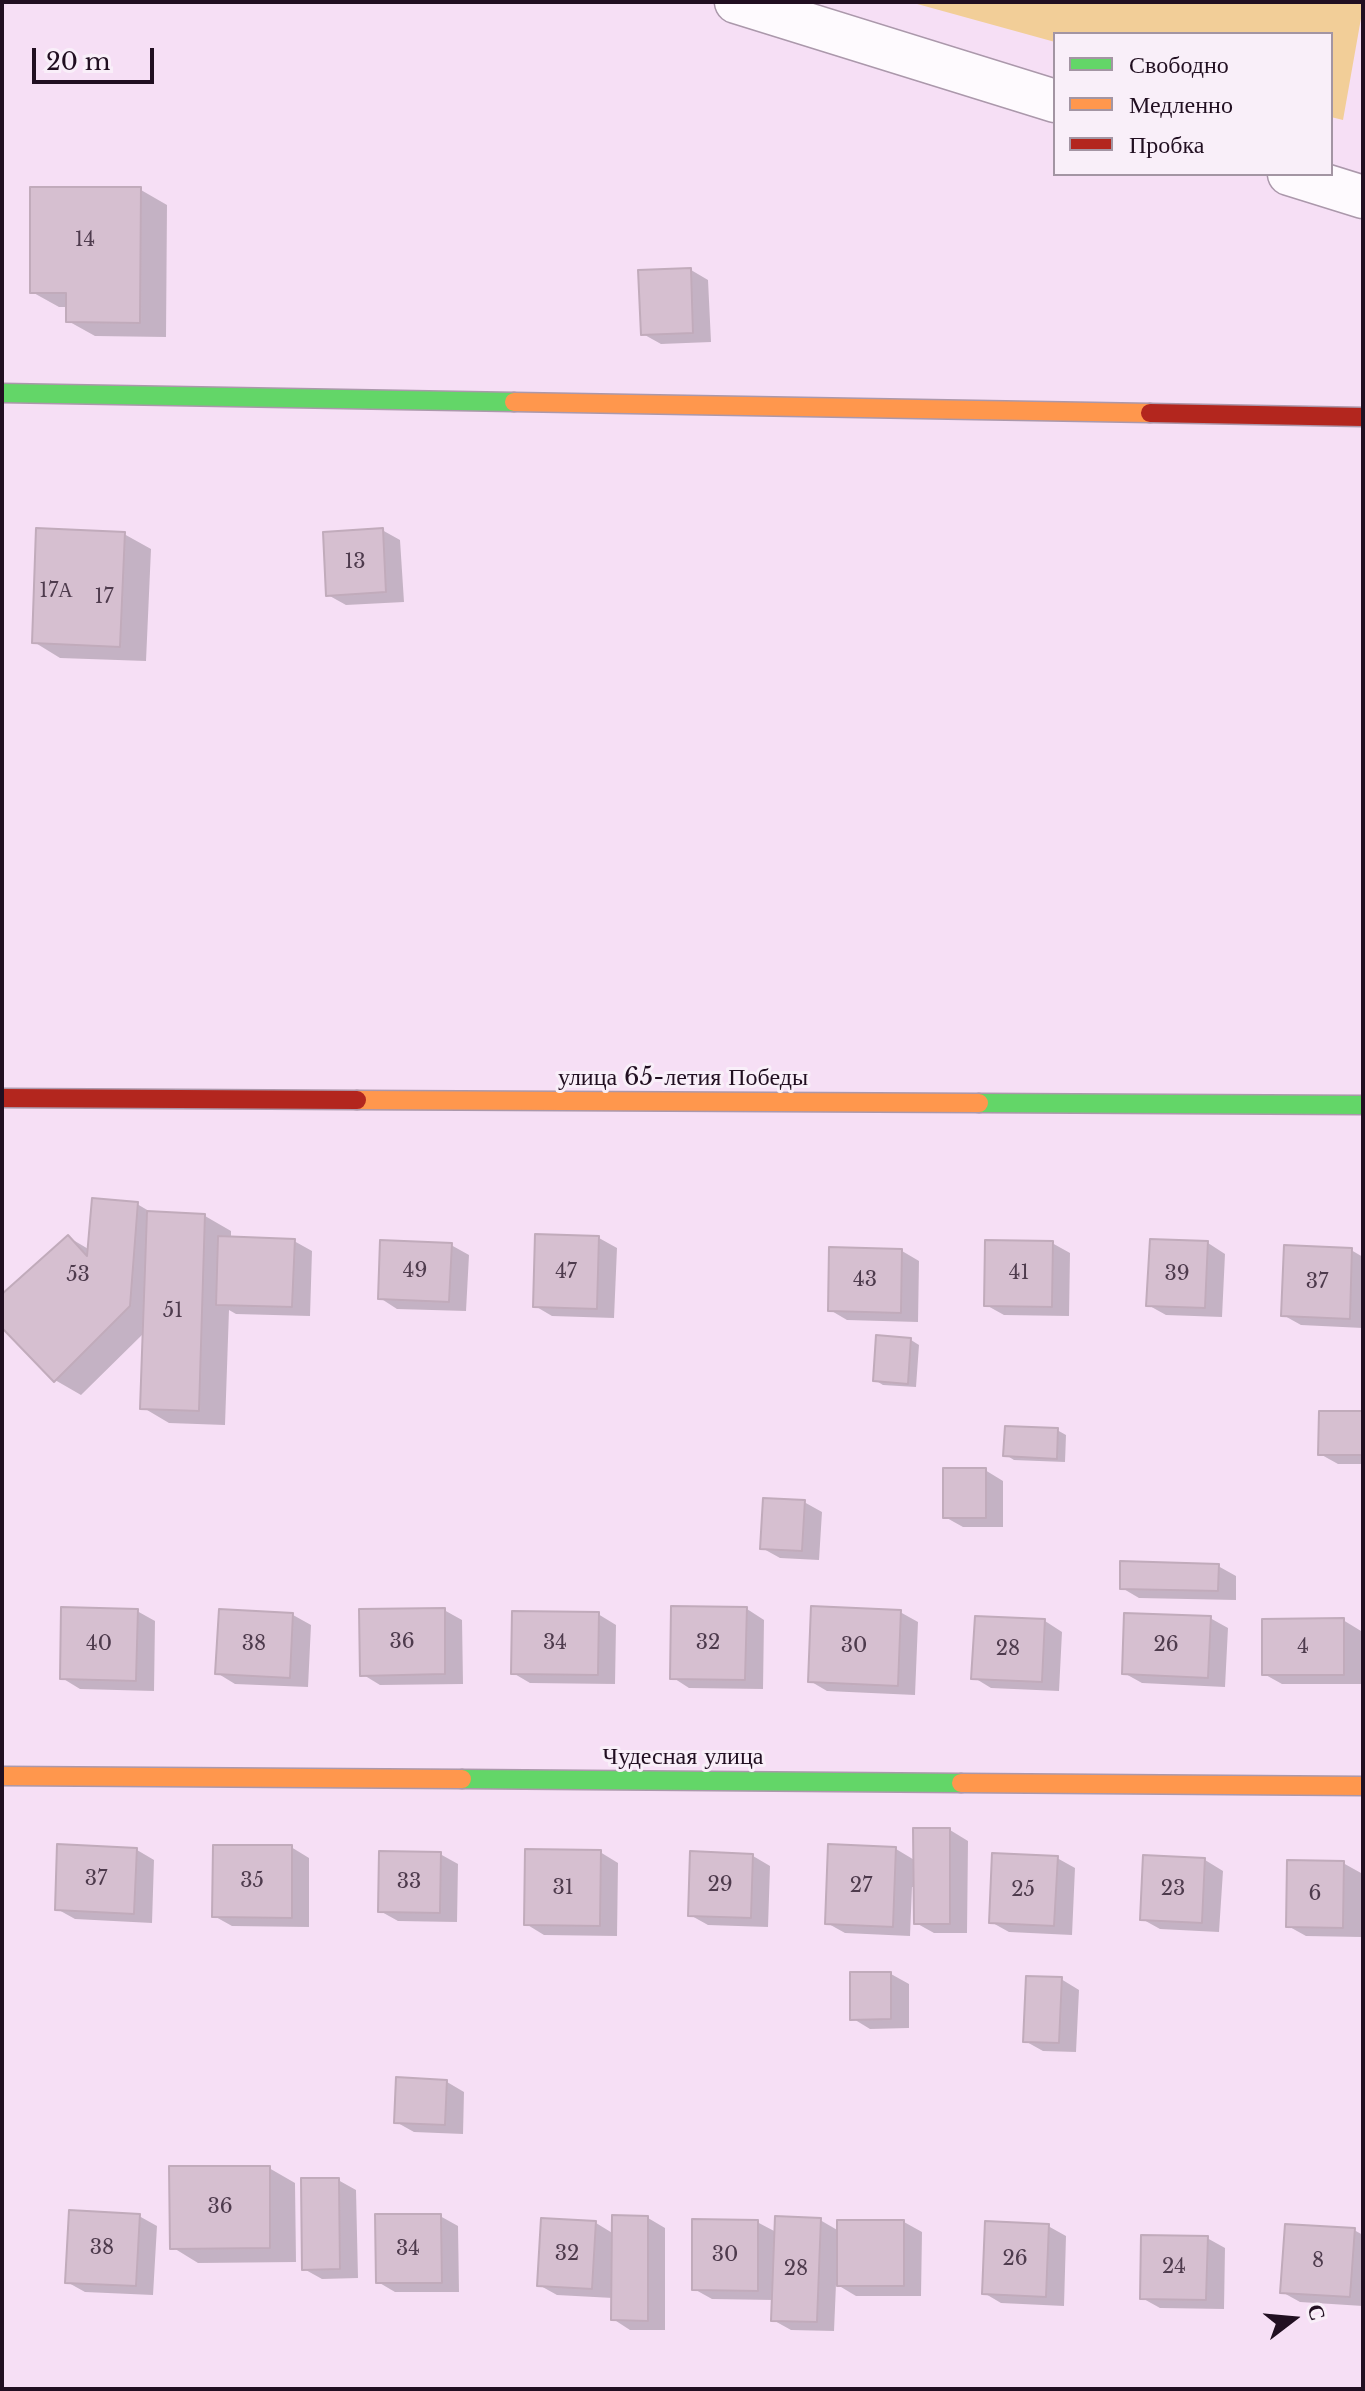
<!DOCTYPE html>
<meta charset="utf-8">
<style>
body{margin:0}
#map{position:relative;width:1365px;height:2391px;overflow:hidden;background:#f6dff5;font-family:"Libre Baskerville",serif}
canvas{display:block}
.frame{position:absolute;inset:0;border:4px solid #210f21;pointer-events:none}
.legend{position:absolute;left:1053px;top:32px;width:280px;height:144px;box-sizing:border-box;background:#f9eff9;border:2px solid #a395a3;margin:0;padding:10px 14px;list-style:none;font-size:24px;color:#210f21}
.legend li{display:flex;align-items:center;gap:16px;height:40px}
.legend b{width:40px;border:2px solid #a395a3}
.north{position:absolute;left:1253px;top:2279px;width:80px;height:80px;-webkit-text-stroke:6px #f9eff9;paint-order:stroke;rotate:74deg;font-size:22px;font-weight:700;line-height:32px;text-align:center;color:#210f21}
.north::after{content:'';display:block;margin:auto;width:28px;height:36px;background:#210f21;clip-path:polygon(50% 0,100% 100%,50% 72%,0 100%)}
.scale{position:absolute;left:32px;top:48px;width:122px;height:36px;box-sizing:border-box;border:4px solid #210f21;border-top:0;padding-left:10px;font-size:24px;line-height:28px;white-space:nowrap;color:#210f21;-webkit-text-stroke:6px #f9eff9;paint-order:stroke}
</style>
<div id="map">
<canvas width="1365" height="2391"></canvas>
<div class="frame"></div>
<ul class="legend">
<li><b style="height:10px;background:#63d668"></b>Свободно</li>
<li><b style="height:10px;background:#ff974d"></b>Медленно</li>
<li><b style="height:10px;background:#b3261e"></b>Пробка</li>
</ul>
<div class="north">С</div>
<div class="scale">20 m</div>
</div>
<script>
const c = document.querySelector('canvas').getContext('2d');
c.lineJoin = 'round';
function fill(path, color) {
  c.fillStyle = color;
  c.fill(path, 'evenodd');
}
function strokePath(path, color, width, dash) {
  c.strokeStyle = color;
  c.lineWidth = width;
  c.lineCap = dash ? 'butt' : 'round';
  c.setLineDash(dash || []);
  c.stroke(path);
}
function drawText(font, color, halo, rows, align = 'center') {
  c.font = font + ' "Libre Baskerville",serif';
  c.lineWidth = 6;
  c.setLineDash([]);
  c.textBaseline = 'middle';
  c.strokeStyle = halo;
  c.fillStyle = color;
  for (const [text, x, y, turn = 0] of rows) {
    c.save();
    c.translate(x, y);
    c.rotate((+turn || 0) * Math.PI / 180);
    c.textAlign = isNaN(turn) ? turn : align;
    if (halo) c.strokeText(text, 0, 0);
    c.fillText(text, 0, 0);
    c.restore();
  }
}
const green = new Path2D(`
 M910,2H1363V7L1343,120L1331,117V34H1055V42Z`);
const shadow = new Path2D(`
 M141,190L167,205L166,337L95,336L68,321V307H59L32,292Z
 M691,270L708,280L711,342L661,344L643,334Z
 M382,530L400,540L404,602L346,605L328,595Z
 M124,534L151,549L146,661L60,658L34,642Z
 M137,1204L154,1214L205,1216L231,1231V1238L294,1241L312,1251L310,1316L236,1314L229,1310L225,1425L169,1423L142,1407L145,1332L81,1395L55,1380L68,1237L90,1250Z
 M599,1238L617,1248L614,1318L552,1316L535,1306Z
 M1052,1243L1070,1253L1069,1316L1004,1315L986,1305Z
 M1208,1243L1225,1254L1222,1317L1166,1315L1148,1305Z
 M451,1245L469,1255L466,1311L397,1309L380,1298Z
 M1351,1250L1363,1257V1328L1301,1325L1283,1315Z
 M902,1251L919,1261L918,1322L847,1320L830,1310Z
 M911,1340L919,1345L916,1387L883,1385L875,1380Z
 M1362,1413L1363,1464H1338L1320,1454Z
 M1057,1430L1066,1435L1065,1462L1014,1460L1006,1455Z
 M985,1470L1003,1481V1527H963L945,1517Z
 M804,1502L822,1512L819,1560L780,1558L762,1548Z
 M1218,1566L1236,1576V1600L1139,1598L1122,1588Z
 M747,1609L764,1620L763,1689L689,1688L672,1677Z
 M444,1610L462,1620L463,1684L380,1685L362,1674Z
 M137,1611L155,1621L154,1691L80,1689L62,1678Z
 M900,1612L918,1622L915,1695L827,1691L810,1681Z
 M598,1614L616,1625L615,1684L530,1683L513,1673Z
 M293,1615L311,1625L308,1687L235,1684L217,1673Z
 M1210,1618L1228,1628L1225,1687L1142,1683L1124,1673Z
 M1343,1620L1361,1631L1362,1684H1282L1264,1674Z
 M1045,1621L1062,1632L1059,1691L991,1688L973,1677Z
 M950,1830L968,1841L967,1933H934L916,1923V1887H912L910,1936L845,1933L827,1923L896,1849L916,1861Z
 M291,1847L309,1858V1927L232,1926L214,1916Z
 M137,1850L154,1860L152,1923L75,1919L57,1909Z
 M600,1852L618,1863L617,1936L544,1935L526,1924Z
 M440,1854L458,1864L457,1922L398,1921L380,1911Z
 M753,1856L770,1866L768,1927L708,1925L690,1915Z
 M1057,1858L1075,1868L1072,1935L1009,1932L991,1922Z
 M1205,1860L1223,1871L1219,1932L1160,1929L1142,1919Z
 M1343,1863L1361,1873V1937L1306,1936L1288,1926Z
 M891,1974L909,1984V2028L870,2029L852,2018Z
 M1061,1979L1079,1990L1076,2052L1043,2051L1025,2041Z
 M447,2082L464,2092L463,2134L414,2132L396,2122Z
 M269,2168L295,2183L296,2262L198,2263L172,2247Z
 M338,2180L356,2190L358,2278L322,2279L304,2269Z
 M139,2216L157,2226L153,2295L85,2292L67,2282Z
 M440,2216L458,2226L459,2292H395L378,2282Z
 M648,2218L665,2228V2330H630L613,2319V2298L557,2295L539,2285L543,2220L596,2223L614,2234Z
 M820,2220L839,2231L904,2222L922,2232L921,2296H856L836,2284L834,2331L791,2330L773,2320L774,2300L712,2299L694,2289L757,2222L776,2232Z
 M1048,2226L1066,2236L1064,2306L1001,2303L984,2293Z
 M1354,2230L1363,2235V2306L1300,2302L1282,2292Z
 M1207,2238L1225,2248L1224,2309L1160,2308L1142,2298Z`);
const building = new Path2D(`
 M30,187H141L140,323L66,322V293H30Z
 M691,268L693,333L641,335L638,270Z
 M36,528L125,532L120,647L32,643Z
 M383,528L386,592L326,596L323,532Z
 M92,1198L138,1202L130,1306L54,1382L3,1329L2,1294L68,1235L87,1256Z
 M147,1211L205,1214L199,1411L140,1409Z
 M535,1234L599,1236L597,1309L533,1307Z
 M218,1236L295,1239L292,1307L216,1305Z
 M1150,1239L1208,1241L1205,1308L1146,1306Z
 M380,1240L452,1243L449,1302L378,1299Z
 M985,1240L1053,1241L1052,1307L984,1306Z
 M1284,1245L1352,1248L1350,1319L1281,1316Z
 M829,1247L902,1249L901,1313L828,1311Z
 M876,1335L911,1338L908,1384L873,1381Z
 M1319,1411H1363L1362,1455H1318Z
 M1005,1426L1058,1428L1057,1459L1003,1456Z
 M943,1468H986V1518H943Z
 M763,1498L805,1500L802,1551L760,1549Z
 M1120,1561L1219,1564L1218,1591L1120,1589Z
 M671,1606L747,1607L745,1680L670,1679Z
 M811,1606L901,1610L898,1686L808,1682Z
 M61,1607L138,1609L136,1681L60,1679Z
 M445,1608V1674L360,1676L359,1609Z
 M219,1609L293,1613L290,1678L215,1674Z
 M512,1611L599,1612L598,1675L511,1674Z
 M1124,1613L1211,1616L1208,1678L1122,1674Z
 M975,1616L1045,1619L1042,1682L971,1679Z
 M1344,1618V1675H1262V1619Z
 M913,1828H950V1924H914Z
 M57,1844L137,1848L134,1914L55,1910Z
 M828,1844L896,1847L893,1927L825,1924Z
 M213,1845H292V1918L212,1917Z
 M525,1849L601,1850L600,1926L524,1925Z
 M379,1851L441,1852L440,1913L378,1912Z
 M690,1851L753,1854L751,1918L688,1916Z
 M992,1853L1058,1856L1054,1926L989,1923Z
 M1143,1855L1205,1858L1202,1923L1140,1920Z
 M1287,1860L1344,1861L1343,1928L1286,1927Z
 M850,1972H891V2019L850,2020Z
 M1026,1976L1062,1977L1059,2043L1023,2042Z
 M396,2077L447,2080L445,2125L394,2123Z
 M169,2166H270V2248L170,2249Z
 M301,2178H339L340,2269L302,2270Z
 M69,2210L140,2214L136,2286L65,2283Z
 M375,2214H441L442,2283H376Z
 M612,2215L648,2216V2321L611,2320Z
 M775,2216L821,2218L817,2322L771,2321Z
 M541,2218L596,2221L592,2289L537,2286Z
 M692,2219L758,2220V2291L692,2290Z
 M837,2220H904V2286H837Z
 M985,2221L1049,2224L1046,2297L982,2294Z
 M1285,2224L1355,2228L1350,2297L1280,2293Z
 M1141,2235L1208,2236L1206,2300L1140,2299Z`);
const street = new Path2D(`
 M736,2L1055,101
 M1289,174L1363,197`);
const fast = new Path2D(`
 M2,393L514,402
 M979,1103L1363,1105
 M462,1779L961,1783`);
const slow = new Path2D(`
 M514,402L1150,413
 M357,1100L979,1103
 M2,1776L462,1779
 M961,1783L1363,1786`);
const jam = new Path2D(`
 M1150,413L1363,417
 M2,1098L357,1100`);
const numberNames = [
 ["14",85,240],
 ["13",355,562],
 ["17А",56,591],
 ["17",104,597],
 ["49",415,1271],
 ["47",566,1272],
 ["41",1019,1273],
 ["39",1177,1274],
 ["53",78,1275],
 ["43",865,1280],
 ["37",1317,1282],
 ["51",173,1311],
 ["36",402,1642],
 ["34",555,1643],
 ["32",708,1643],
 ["40",99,1644],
 ["38",254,1644],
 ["26",1166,1645],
 ["30",854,1646],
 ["4",1303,1647],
 ["28",1008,1649],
 ["37",96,1879],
 ["35",252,1881],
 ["33",409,1882],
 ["29",720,1885],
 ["27",861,1886],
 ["31",563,1888],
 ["23",1173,1889],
 ["25",1023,1890],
 ["6",1315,1894],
 ["36",220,2207],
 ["38",102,2248],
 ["34",408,2249],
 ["32",567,2254],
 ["30",725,2255],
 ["26",1015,2259],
 ["8",1318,2261],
 ["24",1174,2267],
 ["28",796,2269]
];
const streetNames = [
 ["улица 65-летия Победы",683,1078],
 ["Чудесная улица",683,1757]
];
fill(green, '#f2ce98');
fill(shadow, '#0003');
fill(building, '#d6bfd0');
strokePath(building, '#c1abbb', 2);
strokePath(street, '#ab98ab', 45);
strokePath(fast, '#ab98ab', 21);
strokePath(slow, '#ab98ab', 21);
strokePath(jam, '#ab98ab', 21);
strokePath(street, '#fefafe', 42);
strokePath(fast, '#63d668', 18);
strokePath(slow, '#ff974d', 18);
strokePath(jam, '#b3261e', 18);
drawText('20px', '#4e3b4d', null, numberNames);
drawText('24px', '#210f21', '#f9eff9', streetNames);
</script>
